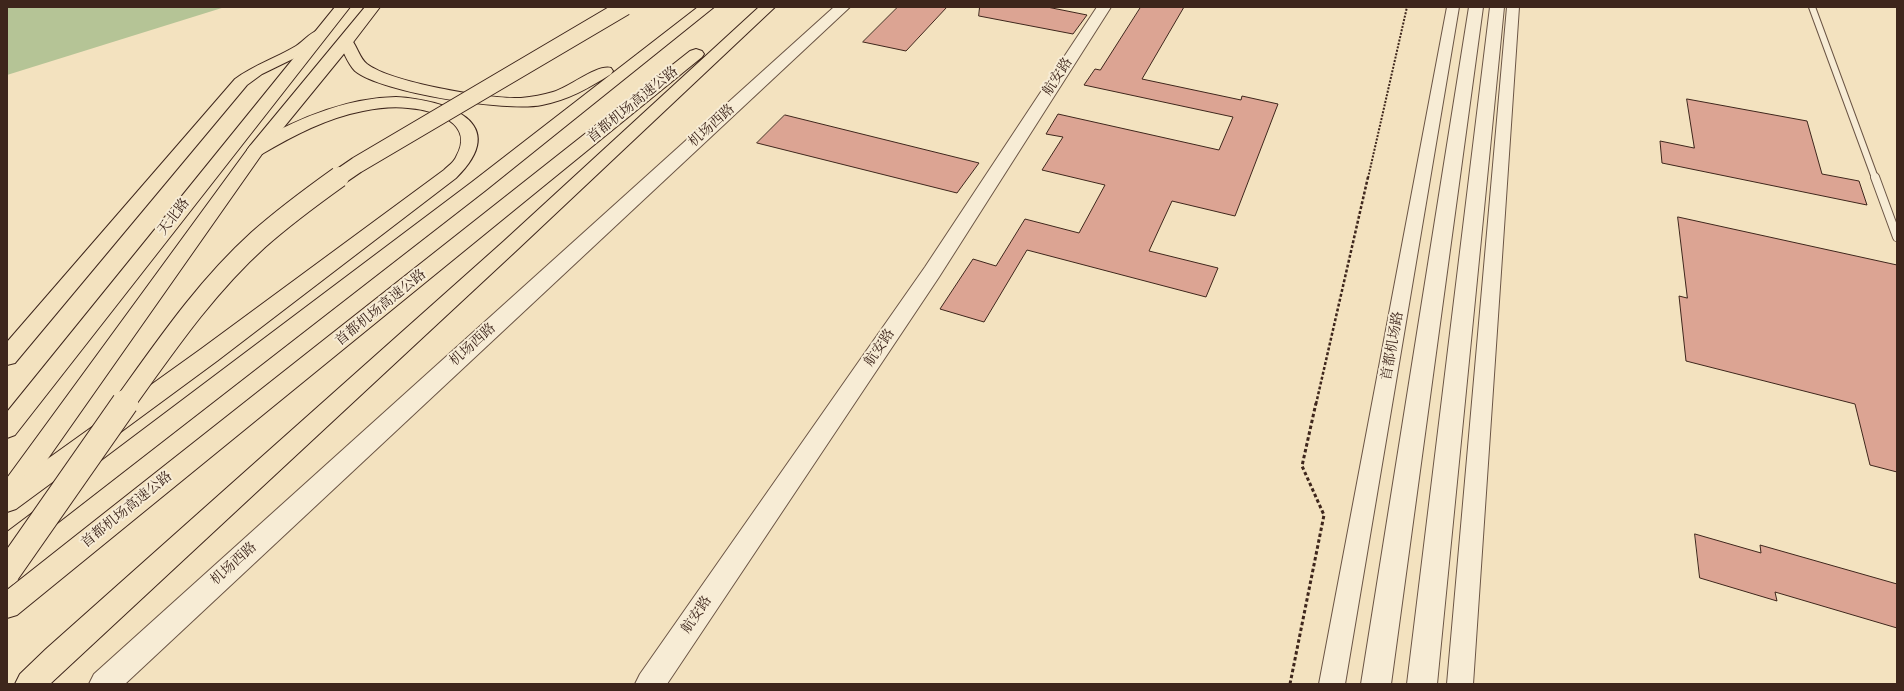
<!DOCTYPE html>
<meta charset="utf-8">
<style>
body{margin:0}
#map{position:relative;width:1904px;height:691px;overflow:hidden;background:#f3e2bf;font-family:Alegreya,serif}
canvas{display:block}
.frame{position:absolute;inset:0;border:8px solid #3e261c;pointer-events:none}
</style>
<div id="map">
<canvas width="1904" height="691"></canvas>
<div class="frame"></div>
</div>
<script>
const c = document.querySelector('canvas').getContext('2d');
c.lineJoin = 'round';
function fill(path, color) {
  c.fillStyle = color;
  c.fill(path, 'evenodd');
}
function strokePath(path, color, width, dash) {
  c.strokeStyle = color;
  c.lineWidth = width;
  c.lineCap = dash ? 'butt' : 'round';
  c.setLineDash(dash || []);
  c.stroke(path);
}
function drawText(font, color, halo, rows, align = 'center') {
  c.font = font + ' Alegreya,"Noto Serif SC",serif';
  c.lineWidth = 4;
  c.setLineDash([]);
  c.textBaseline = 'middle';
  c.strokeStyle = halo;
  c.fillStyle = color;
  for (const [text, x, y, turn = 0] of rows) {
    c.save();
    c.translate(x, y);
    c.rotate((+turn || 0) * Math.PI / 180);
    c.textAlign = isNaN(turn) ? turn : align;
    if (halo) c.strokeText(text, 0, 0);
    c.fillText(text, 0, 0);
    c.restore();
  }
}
const green = new Path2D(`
 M7,7H225L7,75Z`);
const building = new Path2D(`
 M898,7H947L906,51L863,42Z
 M980,7H1047L1087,15L1073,34L979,16Z
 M1141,7H1184L1142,79L1241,100L1242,96L1278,104L1235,216L1172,201L1149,251L1218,268L1206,297L1027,250L984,322L940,309L973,259L996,266L1025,219L1079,233L1105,185L1042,170L1063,137L1046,134L1058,114L1219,150L1233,117L1084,85L1095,69L1100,70Z
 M1687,99L1807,121L1822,174L1859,181L1867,205L1662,163L1660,141L1694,148Z
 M785,115L979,163L957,193L757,143Z
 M1678,217L1897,265V472L1870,465L1855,404L1686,361L1679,296L1687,298Z
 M1695,534L1761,553L1760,545L1897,584V628L1775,592L1777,601L1700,578Z`);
const pathFar2 = new Path2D(`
 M1368,178L1407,7`);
const pathFar1 = new Path2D(`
 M1316,404L1368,177`);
const path = new Path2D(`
 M1290,684L1324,515L1302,466L1316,403`);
const serviceFar1 = new Path2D(`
 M1812,7L1875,178`);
const service = new Path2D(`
 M1875,177L1897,237`);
const minor = new Path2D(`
 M1447,7H1459L1345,684H1319Z
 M1507,7H1519L1473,684H1447Z`);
const tertiary = new Path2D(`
 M834,7H850L125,684H89L94,674Z
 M1097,7H1111L939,277L667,684H635L640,674L925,267Z
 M1469,7H1483L1391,684H1361Z
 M1490,7H1504L1437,684H1407Z`);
const primary = new Path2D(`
 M335,7H350L15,435L7,438V412Z
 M365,7H380L351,45L262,154L16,504L7,507V478L250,146Z`);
const motorway = new Path2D(`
 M698,7H714L486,190L16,555L7,558V532L472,182Z
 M759,7H775L518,249L50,684H15L20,674L46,649L504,241Z
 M319,30L324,32L327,35L307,52L262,74L247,85L15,363L7,365V342L235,79C254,65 276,58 296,46C304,41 309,33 319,30Z
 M346,37L351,39C357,46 360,59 367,64C392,83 489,99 521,98C532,97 543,95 553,92C570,87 597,64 611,68L613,71L611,74C589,88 568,100 542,105C507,112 382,93 355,71C347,63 344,51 338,42L341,39Z
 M696,49L702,51L704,54L702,57L17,615L7,618V590L690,51Z
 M396,97C446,100 513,122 456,178L217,361L16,509L7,512V488L201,349L444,170C448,166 454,162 456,157C476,123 434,110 408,108C393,106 378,108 363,111C327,118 294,135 262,154L256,155L250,154L247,150L250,146C294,120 344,98 396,97Z`);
const motorwayBridgeFar2 = new Path2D(`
 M338,178L357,165L625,7`);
const motorwayBridgeFar1 = new Path2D(`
 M124,404C165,347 205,288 258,240C284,217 311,197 339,177`);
const motorwayBridge = new Path2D(`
 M7,572L125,403`);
const streetNames = [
 ["航安路",1058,77,-57],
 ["首都机场高速公路",633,105,-39],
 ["机场西路",712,126,-42],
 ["天北路",174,217,-52],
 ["首都机场高速公路",381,308,-39],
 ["机场西路",473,345,-42],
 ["首都机场路",1393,346,-80],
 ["航安路",880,348,-56],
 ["首都机场高速公路",127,510,-39],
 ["机场西路",234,564,-42],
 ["航安路",697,615,-56]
];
fill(green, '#b5c496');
fill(building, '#dca493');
strokePath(building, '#3e261c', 1);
strokePath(serviceFar1, '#6b5545', 8);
strokePath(service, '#6b5545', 10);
strokePath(minor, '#6b5545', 2);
strokePath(tertiary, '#6b5545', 2);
strokePath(primary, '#3e261c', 2);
strokePath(motorway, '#3e261c', 2);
strokePath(pathFar2, '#3e261c', 2, [2, 1.5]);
strokePath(pathFar1, '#3e261c', 2.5, [3, 2]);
strokePath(path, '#3e261c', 3, [3.5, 2.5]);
strokePath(serviceFar1, '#f7ecd5', 6);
strokePath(service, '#f7ecd5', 8);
fill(minor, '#f7ecd5');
fill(tertiary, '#f7ecd5');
fill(primary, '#f3e2bf');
fill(motorway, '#f3e2bf');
strokePath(motorwayBridgeFar2, '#3e261c', 18, []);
strokePath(motorwayBridgeFar1, '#3e261c', 22, []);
strokePath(motorwayBridge, '#3e261c', 28, []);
strokePath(motorwayBridgeFar2, '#f3e2bf', 16);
strokePath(motorwayBridgeFar1, '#f3e2bf', 20);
strokePath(motorwayBridge, '#f3e2bf', 26);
drawText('14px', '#3e261c', '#f7ecd5', streetNames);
</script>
